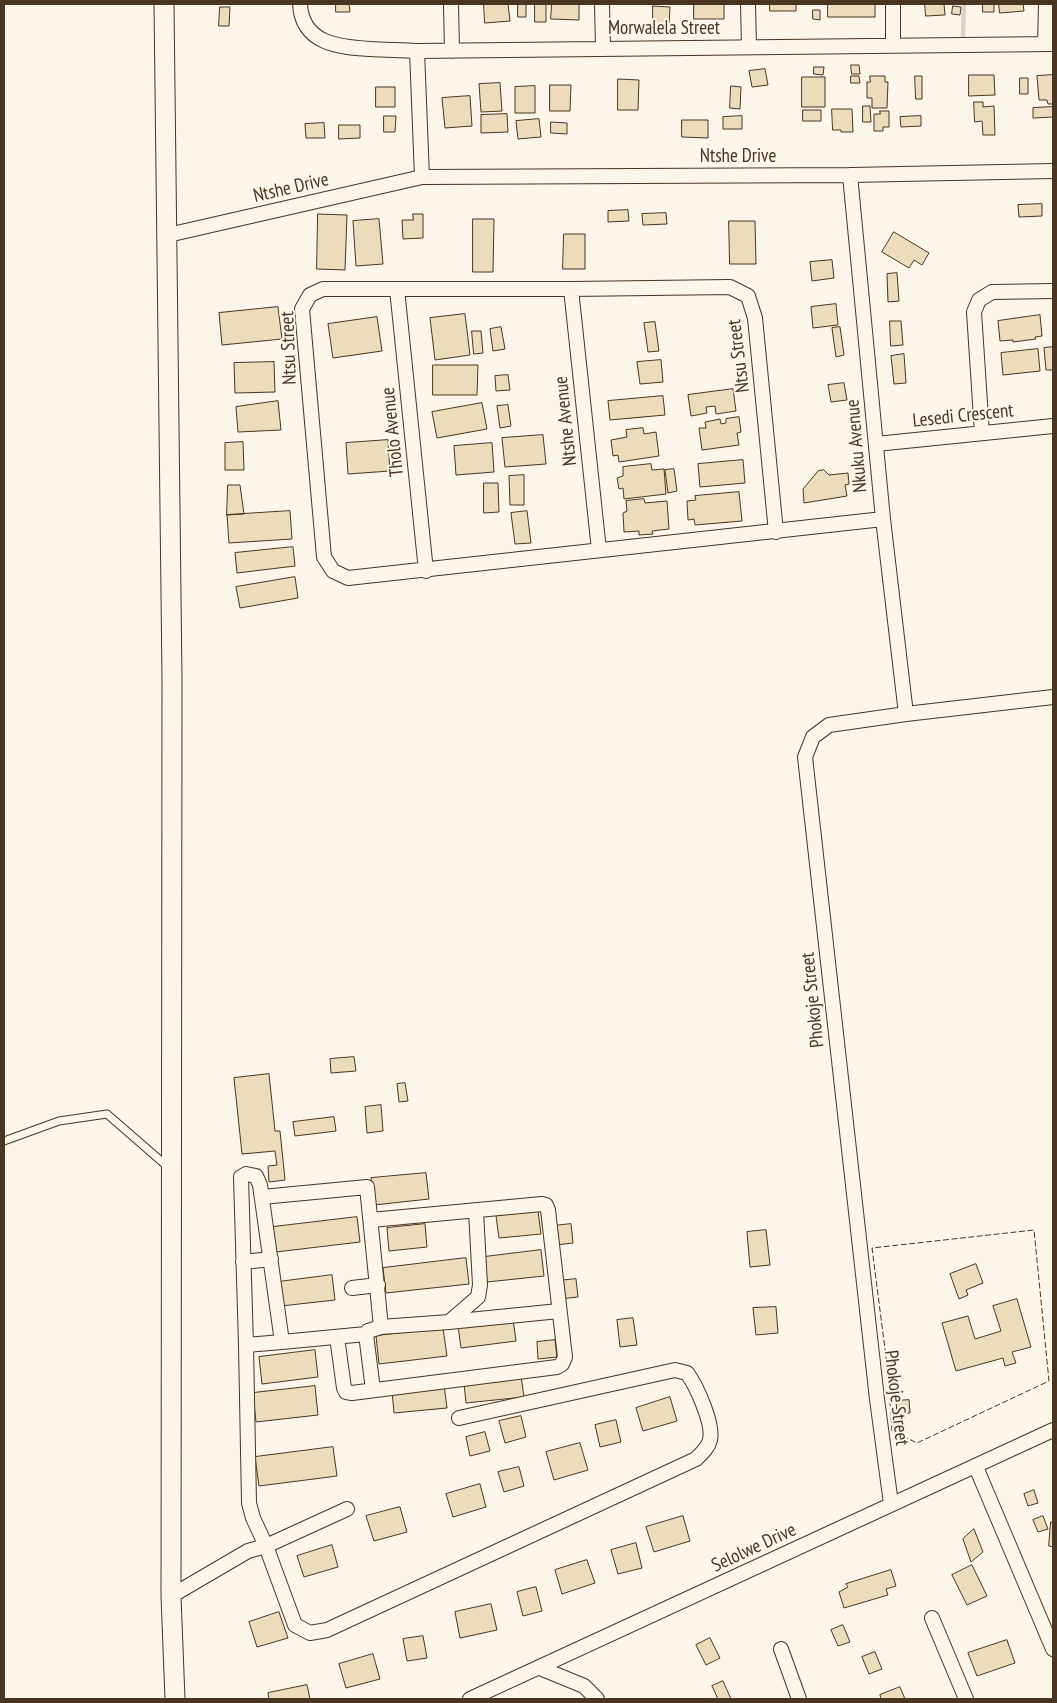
<!DOCTYPE html>
<style>
body{margin:0}
#map{position:relative;width:1057px;height:1703px;overflow:hidden;background:#fbf6e9;font-family:"PT Sans Narrow",sans-serif}
canvas{display:block}
.frame{position:absolute;inset:0;border:5px solid #4a3520;pointer-events:none}
</style>
<div id="map">
<canvas width="1057" height="1703"></canvas>
<div class="frame"></div>
</div>
<script>
const c = document.querySelector('canvas').getContext('2d');
c.lineJoin = 'round';
function strokePath(path, color, width, dash) {
  c.strokeStyle = color;
  c.lineWidth = width;
  c.lineCap = dash ? 'butt' : 'round';
  c.setLineDash(dash || []);
  c.stroke(path);
}
function fill(path, color) {
  c.fillStyle = color;
  c.fill(path, 'evenodd');
}
function drawText(font, color, halo, rows, align = 'center') {
  c.font = font + ' "PT Sans Narrow",sans-serif';
  c.lineWidth = 4;
  c.setLineDash([]);
  c.textBaseline = 'middle';
  c.strokeStyle = halo;
  c.fillStyle = color;
  for (const [text, x, y, turn = 0] of rows) {
    c.save();
    c.translate(x, y);
    c.rotate((+turn || 0) * Math.PI / 180);
    c.textAlign = isNaN(turn) ? turn : align;
    if (halo) c.strokeText(text, 0, 0);
    c.fillText(text, 0, 0);
    c.restore();
  }
}
const stream = new Path2D(`
 M963,37L964,4`);
const building = new Path2D(`
 M336,4H349L350,12H336Z
 M484,4H508L510,21L485,23Z
 M518,4H526V17H518Z
 M535,4H546V22H535Z
 M552,4H579V20L551,19Z
 M694,4H724V19H694Z
 M770,4H796V11H770Z
 M828,4H875V17H828Z
 M925,4H944L945,15L926,16Z
 M983,4H994V12H983Z
 M999,4H1023L1024,11L1000,13Z
 M653,6L670,7L669,27L653,26Z
 M953,6L961,7L960,15L952,14Z
 M220,7H230L229,26H219Z
 M813,10H820V20L813,19Z
 M851,65H859L860,74H852Z
 M814,67H824L823,75L814,74Z
 M765,69L768,85L752,87L749,71Z
 M969,75H994L995,95L969,96Z
 M1053,75V104H1048L1047,100H1039L1037,76Z
 M851,76H859L860,83H851Z
 M870,76H885V82H888L887,108H872V98H867V82H870Z
 M915,76H922V99H916Z
 M802,77H825V107H802Z
 M1020,78H1028V94H1020Z
 M618,79L639,80L638,110H618Z
 M500,83L502,111L481,112L479,84Z
 M550,85H571L570,111H550Z
 M535,86V113H515V87Z
 M731,86L741,87L740,109L730,108Z
 M376,87H395V107H376Z
 M470,96L472,126L445,128L442,98Z
 M974,102H983V107L994,106L995,135H983L982,121L975,122Z
 M863,106H870L871,122H863Z
 M1053,107V117L1033,118V108Z
 M832,109H852L853,132H841V130H833Z
 M803,110H821V121H803Z
 M880,111H889V127H883V131H874V114H880Z
 M507,114L508,132L481,133V115Z
 M384,116H396L395,132H384Z
 M742,116V129H723V117Z
 M921,116V126L901,127L900,117Z
 M539,119L541,137L518,139L516,121Z
 M682,120H708V138L682,137Z
 M551,122L567,123V134L551,133Z
 M324,123L325,138H306L305,124Z
 M339,125H360V138L339,139Z
 M1042,204V216L1019,217L1018,205Z
 M628,210L629,221L608,222V211Z
 M666,213L667,224L643,225L642,214Z
 M318,214L347,215L345,270L317,269Z
 M413,214H423V238L403,239L402,220H413Z
 M379,219L383,264L356,266L353,221Z
 M473,219H494L493,272H473Z
 M729,221H755L756,264H730Z
 M894,232L929,253L922,265L914,260L909,268L882,252Z
 M564,234H585V269H563Z
 M832,260L834,278L812,281L810,262Z
 M897,273L899,301L888,302L887,274Z
 M836,304L838,325L813,328L811,307Z
 M278,307L282,339L222,345L219,313Z
 M465,314L470,355L435,360L430,318Z
 M1040,315L1042,336L1035,337L1036,339L1013,342V340L1000,341L998,321Z
 M377,317L382,351L333,358L328,324Z
 M890,321H901L903,345L891,346Z
 M655,322L659,351L648,352L644,323Z
 M501,327L505,349L493,351L490,329Z
 M840,327L844,355L836,357L832,328Z
 M472,331H481L483,353L474,354Z
 M1053,347V370H1046L1044,348Z
 M1038,349L1040,371L1003,375L1001,353Z
 M904,354L906,383L894,384L891,356Z
 M661,360L663,382L640,384L637,362Z
 M274,362L275,392L235,393L234,363Z
 M433,365H478L477,395H433Z
 M508,375L510,390L496,391L495,376Z
 M844,383L847,400L831,402L828,385Z
 M733,389L736,411L716,414L715,406L706,407L707,413L691,416L688,395Z
 M663,396L665,415L610,420L608,401Z
 M278,401L281,430L238,432L236,407Z
 M482,403L487,429L437,438L432,412Z
 M508,405L511,426L500,428L497,406Z
 M739,417L741,432L737,433L739,445L702,450L699,428H706L705,422L720,419L721,424L726,423V419Z
 M643,428L644,434L656,432L659,456L619,462L618,455L613,456L611,440L627,437L626,430Z
 M543,435L546,464L505,467L502,438Z
 M388,440L390,471L348,474L346,443Z
 M243,442L244,470H225V443Z
 M492,443L494,472L456,475L454,446Z
 M743,460L745,483L700,487L698,464Z
 M651,464L652,470L664,469L666,494L624,499L623,488L619,489L617,478L623,476V467Z
 M674,469L677,491L668,493L665,470Z
 M824,470L829,475L848,473L849,484L845,485L847,496L804,503L803,489L818,471Z
 M524,475V505H510L509,476Z
 M484,483H498L499,512L484,513Z
 M228,485H240L244,514L227,515Z
 M739,492L742,521L695,525L694,519L688,520L687,501L696,500L695,496Z
 M644,499L645,503L667,501L669,529L652,531L653,534L639,535V531L624,532L623,513L627,511L626,501Z
 M290,511L292,539L229,543L227,515Z
 M527,511L531,543L515,544L511,513Z
 M293,547L295,566L237,573L235,553Z
 M295,577L298,598L240,608L236,587Z
 M354,1057L356,1071L331,1073L330,1059Z
 M269,1074L275,1131H280L285,1180L269,1182L268,1166L277,1165L275,1151L242,1154L234,1078Z
 M405,1083L408,1101L399,1102L397,1084Z
 M381,1105L383,1131L367,1133L365,1107Z
 M334,1117L336,1131L295,1136L293,1122Z
 M426,1173L429,1199L374,1205L371,1178Z
 M538,1211L541,1234L499,1238L496,1216Z
 M357,1217L360,1242L276,1252L273,1227Z
 M425,1224L427,1247L389,1251L387,1228Z
 M571,1224L573,1243L556,1245L553,1226Z
 M766,1230L770,1265L750,1267L747,1232Z
 M541,1250L544,1276L487,1282L484,1257Z
 M466,1258L469,1284L386,1293L383,1268Z
 M976,1264L983,1283L966,1290L968,1295L959,1299L950,1274Z
 M332,1275L335,1300L281,1306L278,1282Z
 M576,1279L578,1297L559,1299L557,1281Z
 M1017,1299L1031,1347L1012,1352L1016,1363L1005,1366L1003,1358L956,1371L942,1323L968,1316L975,1339L1001,1331L993,1306Z
 M776,1307L778,1333L756,1335L753,1308Z
 M633,1318L637,1345L620,1347L617,1320Z
 M513,1319L516,1341L461,1348L458,1326Z
 M443,1328L447,1356L379,1364L376,1336Z
 M555,1340L557,1357L538,1359L537,1342Z
 M315,1350L318,1377L262,1384L259,1357Z
 M521,1376L524,1397L466,1403L464,1383Z
 M444,1385L447,1408L394,1413L392,1391Z
 M315,1386L318,1415L256,1422L253,1393Z
 M670,1397L677,1421L643,1431L636,1408Z
 M909,1400L910,1413L897,1414L896,1401Z
 M521,1416L526,1437L505,1443L499,1421Z
 M616,1420L621,1442L600,1447L595,1425Z
 M485,1432L490,1451L470,1456L466,1437Z
 M580,1443L588,1470L554,1480L546,1452Z
 M333,1447L337,1476L259,1486L255,1457Z
 M519,1467L524,1486L504,1492L498,1472Z
 M480,1484L486,1507L453,1517L446,1494Z
 M1034,1490L1038,1503L1028,1506L1024,1494Z
 M400,1507L407,1532L374,1541L366,1516Z
 M683,1516L690,1541L654,1552L646,1527Z
 M1043,1516L1048,1529L1038,1532L1033,1520Z
 M1051,1522L1053,1523V1547L1049,1546Z
 M974,1529L983,1552L971,1562L963,1539Z
 M636,1543L642,1568L618,1574L611,1550Z
 M332,1545L338,1567L304,1577L297,1556Z
 M587,1560L595,1583L562,1594L555,1570Z
 M972,1565L987,1596L967,1605L952,1575Z
 M891,1570L896,1586L886,1589L888,1595L844,1608L839,1592L848,1587L846,1584Z
 M536,1587L542,1611L523,1616L517,1592Z
 M491,1604L497,1630L460,1638L455,1612Z
 M279,1612L288,1638L257,1647L249,1622Z
 M843,1625L850,1642L838,1646L831,1630Z
 M423,1636L427,1658L407,1661L403,1639Z
 M710,1638L720,1658L706,1665L696,1645Z
 M1007,1640L1015,1663L977,1676L968,1653Z
 M875,1652L882,1669L869,1674L862,1657Z
 M373,1654L380,1679L346,1688L339,1664Z
 M723,1681L731,1699H718L712,1686Z
 M307,1685L310,1699H269L268,1693Z
 M900,1687L905,1699H881L880,1695Z`);
const lane = new Path2D(`
 M4,1141L59,1121L107,1114L168,1167`);
const street = new Path2D(`
 M300,4C302,44 339,47 370,49C386,50 401,50 417,51L1053,44
 M451,4L452,51
 M602,4L603,48
 M748,4L749,47
 M893,4V45
 M1045,44L1046,4
 M417,51L422,177
 M850,175L883,519L906,714
 M168,235L422,177L850,175L1053,171
 M397,289L426,571
 M571,289L599,550
 M982,433L974,312L979,300L992,292L1053,291
 M876,444L1053,426
 M776,532L755,318L748,296L730,287L571,289H323L310,295L302,309L324,557L333,571L348,578L883,519
 M262,1197L367,1187L381,1327
 M243,1262L271,1259
 M352,1288L378,1285
 M449,1322L478,1297L480,1285L476,1211
 M366,1334L282,1342L260,1185L256,1176L246,1174L241,1177L246,1345L249,1503L253,1518L266,1546L295,1625L310,1633L327,1630L696,1459C702,1453 708,1448 710,1440C714,1424 696,1385 687,1373L675,1370L459,1418
 M337,1337L344,1388L346,1392L352,1393L557,1367L562,1364L565,1357L548,1210L546,1205L542,1204L371,1220
 M246,1345L282,1342
 M373,1390L366,1334L368,1331L381,1327L449,1322L559,1311
 M976,1467L1053,1649
 M891,1504L877,1399L805,757L813,737L829,725L906,714L1053,697
 M171,1596L248,1551L266,1546L347,1509
 M932,1618L966,1699
 M781,1649L799,1699
 M540,1668L584,1686L597,1699
 M470,1699L1053,1430`);
const secondary = new Path2D(`
 M164,4L172,678L171,1596L175,1699`);
const fence = new Path2D(`
 M890,1388L872,1248L1034,1230L1049,1381L917,1443L892,1431L890,1402`);
const streetNames = [
 ["Morwalela Street",664,29],
 ["Ntshe Drive",738,157],
 ["Ntshe Drive",291,188,-13],
 ["Ntsu Street",289,348,-92],
 ["Ntsu Street",739,356,-97],
 ["Lesedi Crescent",963,416,-6],
 ["Ntshe Avenue",566,421,-96],
 ["Tholo Avenue",393,432,-96],
 ["Nkuku Avenue",857,446,-95],
 ["Phokoje Street",813,1000,-96],
 ["Phokoje Street",896,1398,83],
 ["Selolwe Drive",754,1548,-25]
];
strokePath(stream, '#dcd4c6', 4.5);
fill(building, '#ecdcbc');
strokePath(building, '#4a3520', 1);
strokePath(lane, '#4a3520', 9);
strokePath(street, '#4a3520', 16);
strokePath(secondary, '#4a3520', 21);
strokePath(lane, '#fbf6e9', 7);
strokePath(street, '#fbf6e9', 14);
strokePath(secondary, '#fbf6e9', 19);
strokePath(fence, '#4a3520', 1, [6, 2.5]);
drawText('19px', '#4a3520', '#fbf6e9', streetNames);
</script>
